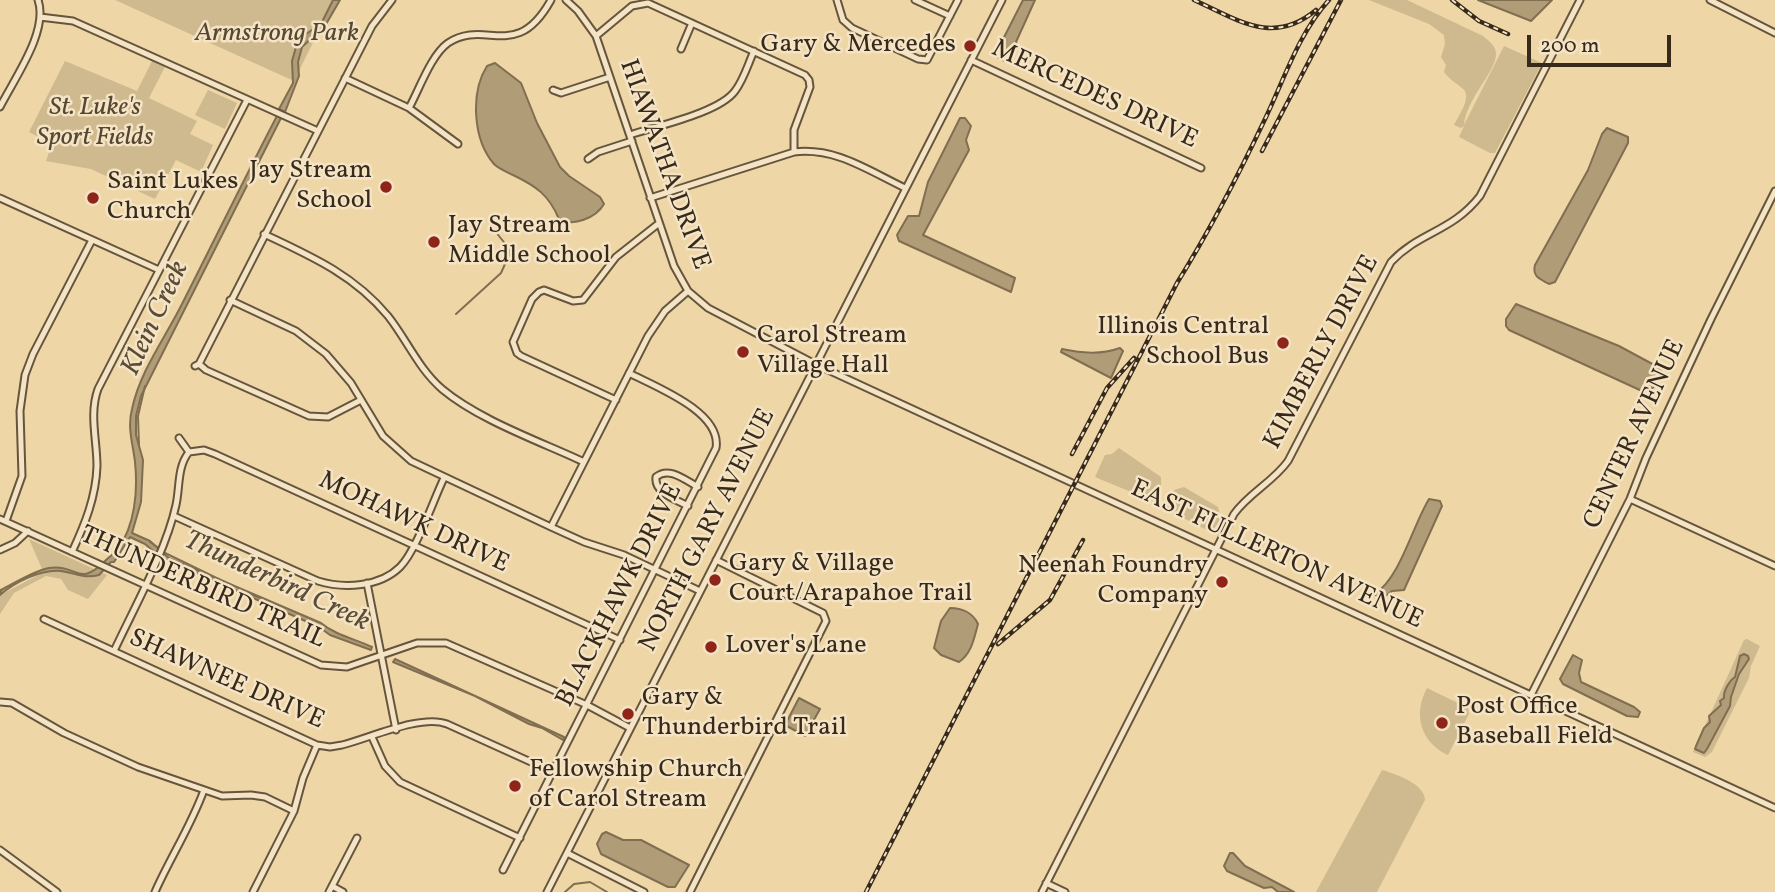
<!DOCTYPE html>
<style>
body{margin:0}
#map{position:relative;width:1775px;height:892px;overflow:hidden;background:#eed6a6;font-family:Vollkorn,serif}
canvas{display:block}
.scale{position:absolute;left:1527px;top:35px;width:144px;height:32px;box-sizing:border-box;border:4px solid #372a1a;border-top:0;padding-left:9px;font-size:21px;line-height:24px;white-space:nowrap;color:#372a1a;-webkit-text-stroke:5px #f4e4c5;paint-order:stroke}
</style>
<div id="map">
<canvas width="1775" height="892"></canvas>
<div class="scale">200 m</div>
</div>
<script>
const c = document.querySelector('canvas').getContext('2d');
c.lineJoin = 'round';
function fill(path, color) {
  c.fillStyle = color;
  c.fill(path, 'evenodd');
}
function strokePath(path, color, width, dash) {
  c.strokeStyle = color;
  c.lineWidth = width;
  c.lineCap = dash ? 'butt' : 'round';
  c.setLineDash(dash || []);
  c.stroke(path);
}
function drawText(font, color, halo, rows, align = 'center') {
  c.font = font + ' Vollkorn,serif';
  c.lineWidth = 5;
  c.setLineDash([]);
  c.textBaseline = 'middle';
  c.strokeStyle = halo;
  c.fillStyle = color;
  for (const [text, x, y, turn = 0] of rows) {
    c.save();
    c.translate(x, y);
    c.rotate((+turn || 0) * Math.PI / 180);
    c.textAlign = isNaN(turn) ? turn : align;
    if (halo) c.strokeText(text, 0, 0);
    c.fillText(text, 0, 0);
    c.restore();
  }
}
const green = new Path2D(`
 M115,0H334L294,81Z
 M1369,0H1407L1483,36C1489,41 1496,46 1496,54C1496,72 1466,99 1464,125L1504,46L1542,63L1495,153H1490L1459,137L1464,126L1461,128L1454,125C1459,115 1473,96 1462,88C1455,82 1449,79 1444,72L1446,65L1441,57L1445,44L1444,35L1429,24Z
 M154,57L167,63L149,98L197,121L190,134L213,145L201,172L176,160L155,199L91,169L46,161L52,144L29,132L65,61L137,91Z
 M208,90L237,103L225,129L195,115Z
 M1119,448L1161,477V487L1153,501L1095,477L1105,455L1112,454Z
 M1184,487L1218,507L1221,520L1211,532L1205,529L1166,509L1174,490Z
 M29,539L107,575L88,599L68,590L61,579L46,576L14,593L0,614V595L44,572L41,570L0,591V589L42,569Z
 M1747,639L1760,646L1751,666L1749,678L1712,752L1705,757L1693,752L1744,640Z
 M1427,688L1468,708L1469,714L1448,755C1420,742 1413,714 1427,688Z
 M1382,770C1396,774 1425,784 1425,800L1377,892H1316Z`);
const water = new Path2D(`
 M333,0H340L325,26L302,47L298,62L299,76L285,112L279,109L293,83L292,61L296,47L306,34L321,24Z
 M1023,0H1035L1016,42L1017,46L1012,56L1004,61L997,57V51Z
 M1478,0H1552L1531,21Z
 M495,63L521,83L537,123L560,167L569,176L600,197L604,204C596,218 573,227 559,219C549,195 536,186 513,175C507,172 499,169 494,164C473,140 470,93 487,66Z
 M278,114L282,116L141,396L136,416V435L143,460L141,502L132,533L150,541L169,558L321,623C335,635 355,639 372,647L371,650L330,635L319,627L160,557L145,544L130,537L114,562H111L99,575C84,579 75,573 61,571C41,569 15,582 0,595L1,590C15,583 33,571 49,568C80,564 77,589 106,560C110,556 115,553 118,549C135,525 138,491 135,462C133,444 127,428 132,409C140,371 165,338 182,304C214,241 245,177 278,114Z
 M960,118H965L971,126L966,140L969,150L923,235L1015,278L1011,292L899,241L897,235L908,216H919L928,182Z
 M1607,128L1628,137V143L1555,282L1549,284C1540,279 1532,277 1535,265L1588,170L1602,134Z
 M1516,304L1619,346L1658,367L1661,370C1660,381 1654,392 1642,391L1509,330L1506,326V319Z
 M1120,348L1123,351L1111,378L1061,352L1062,349C1082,353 1100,355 1120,348Z
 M1429,499L1440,501L1442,506L1404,590L1392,591L1381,600L1375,594C1401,576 1412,527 1429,499Z
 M950,608C962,608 973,613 978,624C974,638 972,653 959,662L941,655L934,648L941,621Z
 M1744,654L1748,656L1749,659L1739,674L1731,697L1730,706L1707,749L1704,753L1695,749L1696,746L1704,728L1710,722L1709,716L1721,705L1720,701L1724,698C1723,691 1730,680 1735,677L1740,656Z
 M1573,655L1582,660L1579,673L1581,682L1634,707L1640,712L1638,717L1627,716L1563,684L1560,679Z
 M395,659L564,737L563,740L542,728L529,724L475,696L393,662Z
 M799,698L820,709L805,736L785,725Z
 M606,832L623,840H641L689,865L675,887H668L601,854L597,844L602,834Z
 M1230,853H1233L1245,866L1294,892H1278L1272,887L1264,888L1227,871L1224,866Z`);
const stream = new Path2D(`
 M456,314L501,273L510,253L507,246L491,226
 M139,446L138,416L145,386
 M150,542L157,547
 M163,552L233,586
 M250,594L261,598
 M565,892L574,884L590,882L607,892`);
const minor = new Path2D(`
 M566,0L578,11L596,36L674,266L688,291L708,308L815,364L1775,808
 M837,0L843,20L852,28L918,59L927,60L958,0
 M915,0L950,16
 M1710,0L1775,33
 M40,17L73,21L318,131
 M596,36L632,6L648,3L805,75L809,80L810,87L794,130V152
 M681,49L692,23
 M971,60L1201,168
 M345,78L409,108L458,144
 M553,90L561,93L610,77
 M0,107C14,79 49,31 38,0
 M409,108C419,90 431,55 448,43C486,18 516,63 551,0
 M630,135C656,126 719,113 735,91C744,79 748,64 754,51
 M588,159L598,152L632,141
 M0,198L159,270
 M650,198L794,152C836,147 869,171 905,188
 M264,234C311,256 354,275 388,316C407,340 418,368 442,389C479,420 539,441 584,462
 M230,300L296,331L326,354L351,383L383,436L411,461L551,527L584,542L624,555L700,591
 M199,364L206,370L309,416L328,417L361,400
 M195,366L199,364L372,26L392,0
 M616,400L521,356L517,353L513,342L532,299L539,292L544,290L573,301L583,300L616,257L658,224
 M179,438L189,452
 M189,452L204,450L215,454L620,640
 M1630,499L1775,566
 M688,506C675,499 654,493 656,477C669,466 685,480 698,487
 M174,516L318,581C344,589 380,587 400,567C416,551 433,501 444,478
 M0,519L321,665L347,667L417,643H446L587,705L630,728
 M6,521L22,476L20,411L25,375L33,354L92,240
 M551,527L648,336L665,311L688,291
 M0,550L15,543L28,531
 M72,552C85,524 96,497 97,466C97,440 89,414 98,389L247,100
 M367,583L396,730
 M44,619L317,745L330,747L342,745C370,738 421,714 447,724L553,772
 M114,651C134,608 166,551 176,505C180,487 177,467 189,452
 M1531,695L1630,499L1646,458L1711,319L1775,191
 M0,702L12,703L64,733L138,767L222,796L251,795L265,797L294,811
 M372,737L385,766L400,782L520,838
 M0,850L57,892
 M567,853L644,892
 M503,870L716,448C722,412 656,387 629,373
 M1046,883L1065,892
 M332,886L343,892
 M155,892C170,858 191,826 204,790
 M253,892L294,811L303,778L317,745
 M329,892L357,838
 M547,892L1002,0
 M690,892L826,621L823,613L716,560
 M1042,892L1234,514C1249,493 1273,482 1288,461L1391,262C1419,232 1452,232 1480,196L1580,0`);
const rail = new Path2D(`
 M1194,0C1238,20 1273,46 1316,10
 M1452,0L1479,21L1508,34
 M1262,151L1341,0
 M1072,454L1107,388L1134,358
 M998,644L1050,600L1083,540
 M866,892L1177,283C1210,230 1239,174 1266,117C1285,77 1299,33 1329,0`);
const markers = [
 [970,46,7,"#8f2418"],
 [386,187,7,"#8f2418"],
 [93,198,7,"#8f2418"],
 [434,242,7,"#8f2418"],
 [1283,343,7,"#8f2418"],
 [743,352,7,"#8f2418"],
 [715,580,7,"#8f2418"],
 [1222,582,7,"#8f2418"],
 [711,647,7,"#8f2418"],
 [628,714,7,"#8f2418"],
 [1442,723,7,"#8f2418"],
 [515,786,7,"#8f2418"]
];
const parkNames = [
 ["Armstrong Park",277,35],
 ["St. Luke's",95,109],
 ["Sport Fields",95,139]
];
const poiNames = [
 ["Gary & Mercedes",956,46,"right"],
 ["Jay Stream",372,172,"right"],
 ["School",372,202,"right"],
 ["Saint Lukes",107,183],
 ["Church",107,213],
 ["Jay Stream",448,227],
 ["Middle School",448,257],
 ["Illinois Central",1269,328,"right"],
 ["School Bus",1269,358,"right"],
 ["Carol Stream",757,337],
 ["Village Hall",757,367],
 ["Gary & Village",729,565],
 ["Court/Arapahoe Trail",729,595],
 ["Neenah Foundry",1208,567,"right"],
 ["Company",1208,597,"right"],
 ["Lover's Lane",725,647],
 ["Gary &",642,699],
 ["Thunderbird Trail",642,729],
 ["Post Office",1456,708],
 ["Baseball Field",1456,738],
 ["Fellowship Church",529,771],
 ["of Carol Stream",529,801]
];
const streetNames = [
 ["MERCEDES DRIVE",1094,96,25],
 ["HIAWATHA DRIVE",663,165,70],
 ["KIMBERLY DRIVE",1323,353,-62],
 ["CENTER AVENUE",1636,435,-65],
 ["MOHAWK DRIVE",413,524,25],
 ["NORTH GARY AVENUE",709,531,-63],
 ["EAST FULLERTON AVENUE",1276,556,25],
 ["THUNDERBIRD TRAIL",202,589,24],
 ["BLACKHAWK DRIVE",621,596,-63],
 ["SHAWNEE DRIVE",226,681,24]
];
const waterNames = [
 ["Klein Creek",157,319,-65],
 ["Thunderbird Creek",276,583,25]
];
fill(green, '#cfb98e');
fill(water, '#b09c76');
strokePath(water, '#806e51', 2);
strokePath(stream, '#806e51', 2);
strokePath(minor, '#65553d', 9);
strokePath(minor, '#f4e4c5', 5);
strokePath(rail, '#372a1a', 4.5);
strokePath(rail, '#f4e4c5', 2, [5]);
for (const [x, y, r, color] of markers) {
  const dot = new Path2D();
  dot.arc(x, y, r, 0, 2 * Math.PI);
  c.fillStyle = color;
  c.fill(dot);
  strokePath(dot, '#f4e4c5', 2.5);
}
drawText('italic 26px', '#554731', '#f4e4c5', parkNames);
drawText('26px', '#372a1a', '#f4e4c5', poiNames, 'left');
drawText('26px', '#372a1a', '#f4e4c5', streetNames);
drawText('italic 28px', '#5b4c36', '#f4e4c5', waterNames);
</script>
